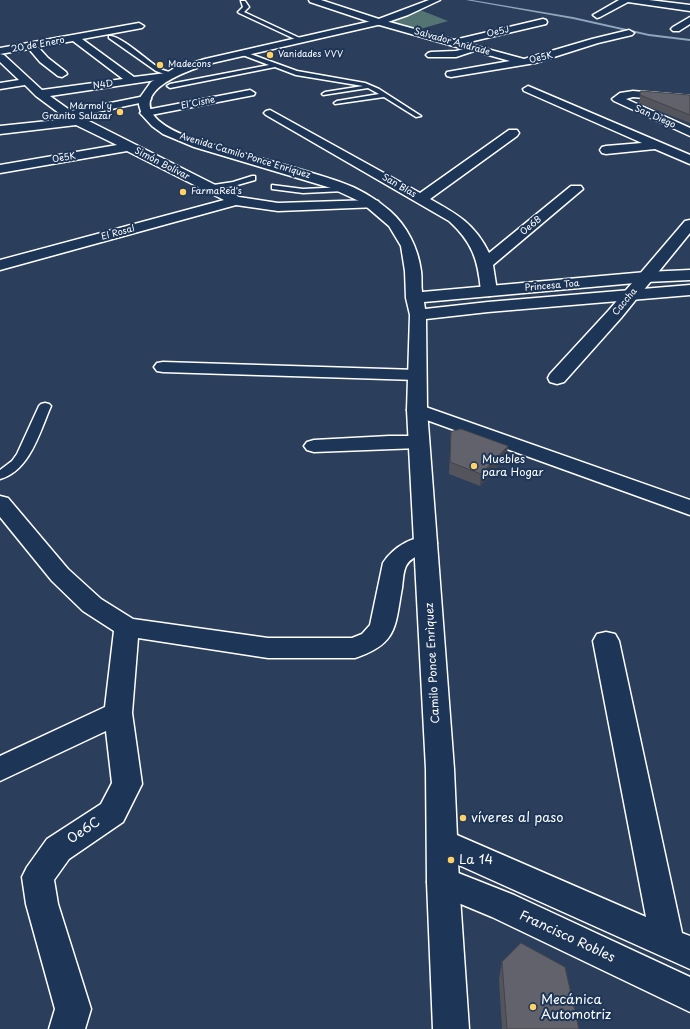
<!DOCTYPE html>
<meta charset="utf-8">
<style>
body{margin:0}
canvas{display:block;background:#2b3e5b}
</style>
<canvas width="690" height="1029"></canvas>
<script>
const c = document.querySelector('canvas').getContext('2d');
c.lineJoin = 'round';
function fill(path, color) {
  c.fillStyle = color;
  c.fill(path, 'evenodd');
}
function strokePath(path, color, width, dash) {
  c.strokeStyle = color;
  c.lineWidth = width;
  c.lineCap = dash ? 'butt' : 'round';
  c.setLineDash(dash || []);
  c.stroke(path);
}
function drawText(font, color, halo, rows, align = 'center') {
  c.font = font + ' "Playpen Sans",sans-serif';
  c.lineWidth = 4;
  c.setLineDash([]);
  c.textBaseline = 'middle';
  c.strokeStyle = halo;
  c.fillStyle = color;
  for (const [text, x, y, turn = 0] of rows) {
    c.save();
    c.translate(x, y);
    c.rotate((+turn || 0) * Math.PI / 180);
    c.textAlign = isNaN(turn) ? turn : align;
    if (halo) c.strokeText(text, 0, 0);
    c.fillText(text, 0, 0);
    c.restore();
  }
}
const green = new Path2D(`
 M420,10L448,21L417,30L386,21Z`);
const stream = new Path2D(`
 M466,0H472L573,17L649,34L690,39V41L649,36L573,19Z`);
const lane = new Path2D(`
 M241,1H245L249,7L244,12L304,40L299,41L239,13L238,12L243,7Z
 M109,36C120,35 148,61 159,68C163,71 169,71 173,74L170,76L156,71L109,38Z
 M242,51L297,71L365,83L379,89L421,116L416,117L384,97L335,104L334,103L337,101L379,94L368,88L323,95L322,94L325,92L363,86L296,75L275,67L170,88L167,86L170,84L269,65L240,54L239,53Z
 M252,176H255V180L234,186L210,190L206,188L207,186L233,182Z
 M272,185L303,189L344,187L348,189L344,191L303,193L272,189Z
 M45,403L49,404L51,406C40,431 30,471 0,479V470L12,461L17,454L39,406L41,404Z`);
const street = new Path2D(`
 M309,0H321L382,20L454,40L543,19L546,20L547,22L546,24L465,43L524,59L592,39L629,30L634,33L632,35L598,43L535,63L451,77L447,76L446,74L447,72L510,61L474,51L456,57H428L426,55L428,53L431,52L456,51L464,49L376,24L310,2Z
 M619,0H649L690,5V11L628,2L600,17L597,18L593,15Z
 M690,17V24L679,31H673L671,29L673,27Z
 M139,23L144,26L142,28L82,39L134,77L166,73L171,76L170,78L50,96L71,111L145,96L149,97L151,99L149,101L79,116L239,197L278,203L373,200L378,201L380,204L378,207L278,211L236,205L0,270V260L224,200L127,151L0,173V165L117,145L76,125L0,134V126L67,119L36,96L25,85L0,89V83L19,80L0,62V54L4,55L42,90L123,79L73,41L38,47L48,58L66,72L67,74L62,77L58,76L40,62L29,49L0,54V48Z
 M528,86L690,155V164L655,149L606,154L602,153L600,150L602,147L606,146L642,143L524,91L523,89Z
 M250,90L255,93L254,95L146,116L142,115L140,113L142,111L146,110Z
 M633,91L690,96V102L633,97L626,99L690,128V136L614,101L612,99L620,93Z
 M270,110L420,193L509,130H517L519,133L517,136L430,199C457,214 475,224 489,253L571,186H581L583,189L493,265L497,291L495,294L489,296L483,294L481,291C478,260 473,243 449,221L266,115L264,113L266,111Z
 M690,220V233L621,318L564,382L557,384L550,382L548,378L550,374L609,310L685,221Z
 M163,362L417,370L423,371L426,375L423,379L417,380L163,372L157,371L154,367L157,363Z
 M417,404L690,500V515L410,414L407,410L410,406Z
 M389,436H419L426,438L429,442L426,446L419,448L314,452L307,450L304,446L307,442L314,440Z
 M0,496L8,498L68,569L101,599L133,619L268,638H352L362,634L370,625L383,563C393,547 416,533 434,538L437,543C430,554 412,554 406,566C403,572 403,581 402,588C395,626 398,644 355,658H268L138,638L132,713L142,784L123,822L69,859L54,880L58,904L91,1009L85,1029H49L55,1009L26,904L22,877L27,867L47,839L101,804L112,783L106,731L0,781V756L105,707L114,631L83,611L52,581L0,517Z
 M606,632L615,634L619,641L682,933L690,936V969L432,853L428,843L432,833L443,829L646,917L593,641L597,634Z
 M443,867L514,895L690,977V1012L492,917L432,892L427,882L432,872Z`);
const secondary = new Path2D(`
 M429,0H440L408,15L382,24L208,64C187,71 127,91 159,121C175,135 206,143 226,148C264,160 303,169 340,182C358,188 375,198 390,211C407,226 418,248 421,271C422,278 421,285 422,292L646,272L690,270V280L646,282L424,302L425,309L488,302L690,285V295L488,312L426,319L427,410L454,769L459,882L469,1029H433L427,882L426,769L407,410L410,315L406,298L405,271L401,246L389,226L361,202L331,188L194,147L163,134L152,126L142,115L139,105V99L151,82L173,69L205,59L376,20Z`);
const wall = new Path2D(`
 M641,91L690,95V123L639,103Z
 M451,432L508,446L506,458L480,486L449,474Z
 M502,962L579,1029H502L499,979Z`);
const shadedWall = new Path2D(`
 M508,446L506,458L480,486L481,474Z`);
const building = new Path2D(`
 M641,91L690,95V115L640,95Z
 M461,429L508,446L481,474L450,462L451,432Z
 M521,943L565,967L579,1029H507L502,962Z`);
const markers = [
 [270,55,4,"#ffd166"],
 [160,65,4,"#ffd166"],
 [120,112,4,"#ffd166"],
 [183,192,4,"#ffd166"],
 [474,466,4,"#ffd166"],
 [463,818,4,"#ffd166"],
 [451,860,4,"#ffd166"],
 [533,1007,4,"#ffd166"]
];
const farStreetnames = [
 ["Oe5J",498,32,-13],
 ["Salvador Andrade",452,42,16],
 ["20 de Enero",38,45,-10],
 ["Oe5K",541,58,-14],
 ["N4D",103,85,-8],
 ["El Cisne",198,103,-11],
 ["San Diego",655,117,24],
 ["Avenida Camilo Ponce Enríquez",245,156,17],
 ["Oe5K",64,158,-10],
 ["Simón Bolívar",162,164,27],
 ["San Blas",399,186,30],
 ["Oe6B",531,226,-39],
 ["El Rosal",118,233,-15],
 ["Princesa Toa",552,286,-5],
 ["Caccha",625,302,-50]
];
const farPoinames = [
 ["Vanidades VVV",278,55],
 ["Madecons",168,65],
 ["Mármol y",112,107,"right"],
 ["Granito Salazar",112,117,"right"],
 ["FarmaRed's",191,192]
];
const poiNames = [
 ["Muebles",482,460],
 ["para Hogar",482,473]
];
const streetNames = [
 ["Camilo Ponce Enrìquez",433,663,-93]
];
const nearPoinames = [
 ["víveres al paso",471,818],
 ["La 14",459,860],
 ["Mecánica",541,1000],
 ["Automotriz",541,1015]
];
const nearStreetnames = [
 ["Oe6C",84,831,-34],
 ["Francisco Robles",567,937,25]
];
fill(green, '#547473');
fill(stream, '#90a6bb');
strokePath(lane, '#fff', 3);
strokePath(street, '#fff', 3);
strokePath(secondary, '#fff', 3);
fill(lane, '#1d3557');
fill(street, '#1d3557');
fill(secondary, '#1d3557');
fill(wall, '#53545c');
fill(shadedWall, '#44454b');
fill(building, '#61626b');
strokePath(building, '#44454b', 1);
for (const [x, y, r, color] of markers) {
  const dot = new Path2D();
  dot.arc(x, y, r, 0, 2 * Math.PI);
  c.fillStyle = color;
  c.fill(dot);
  strokePath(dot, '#1d3557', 1.5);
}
drawText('9px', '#fff', '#1d3557', farStreetnames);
drawText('9px', '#fff', '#1d3557', farPoinames, 'left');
drawText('11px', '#fff', '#1d3557', poiNames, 'left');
drawText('11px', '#fff', '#1d3557', streetNames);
drawText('13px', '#fff', '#1d3557', nearPoinames, 'left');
drawText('13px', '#fff', '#1d3557', nearStreetnames);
</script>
